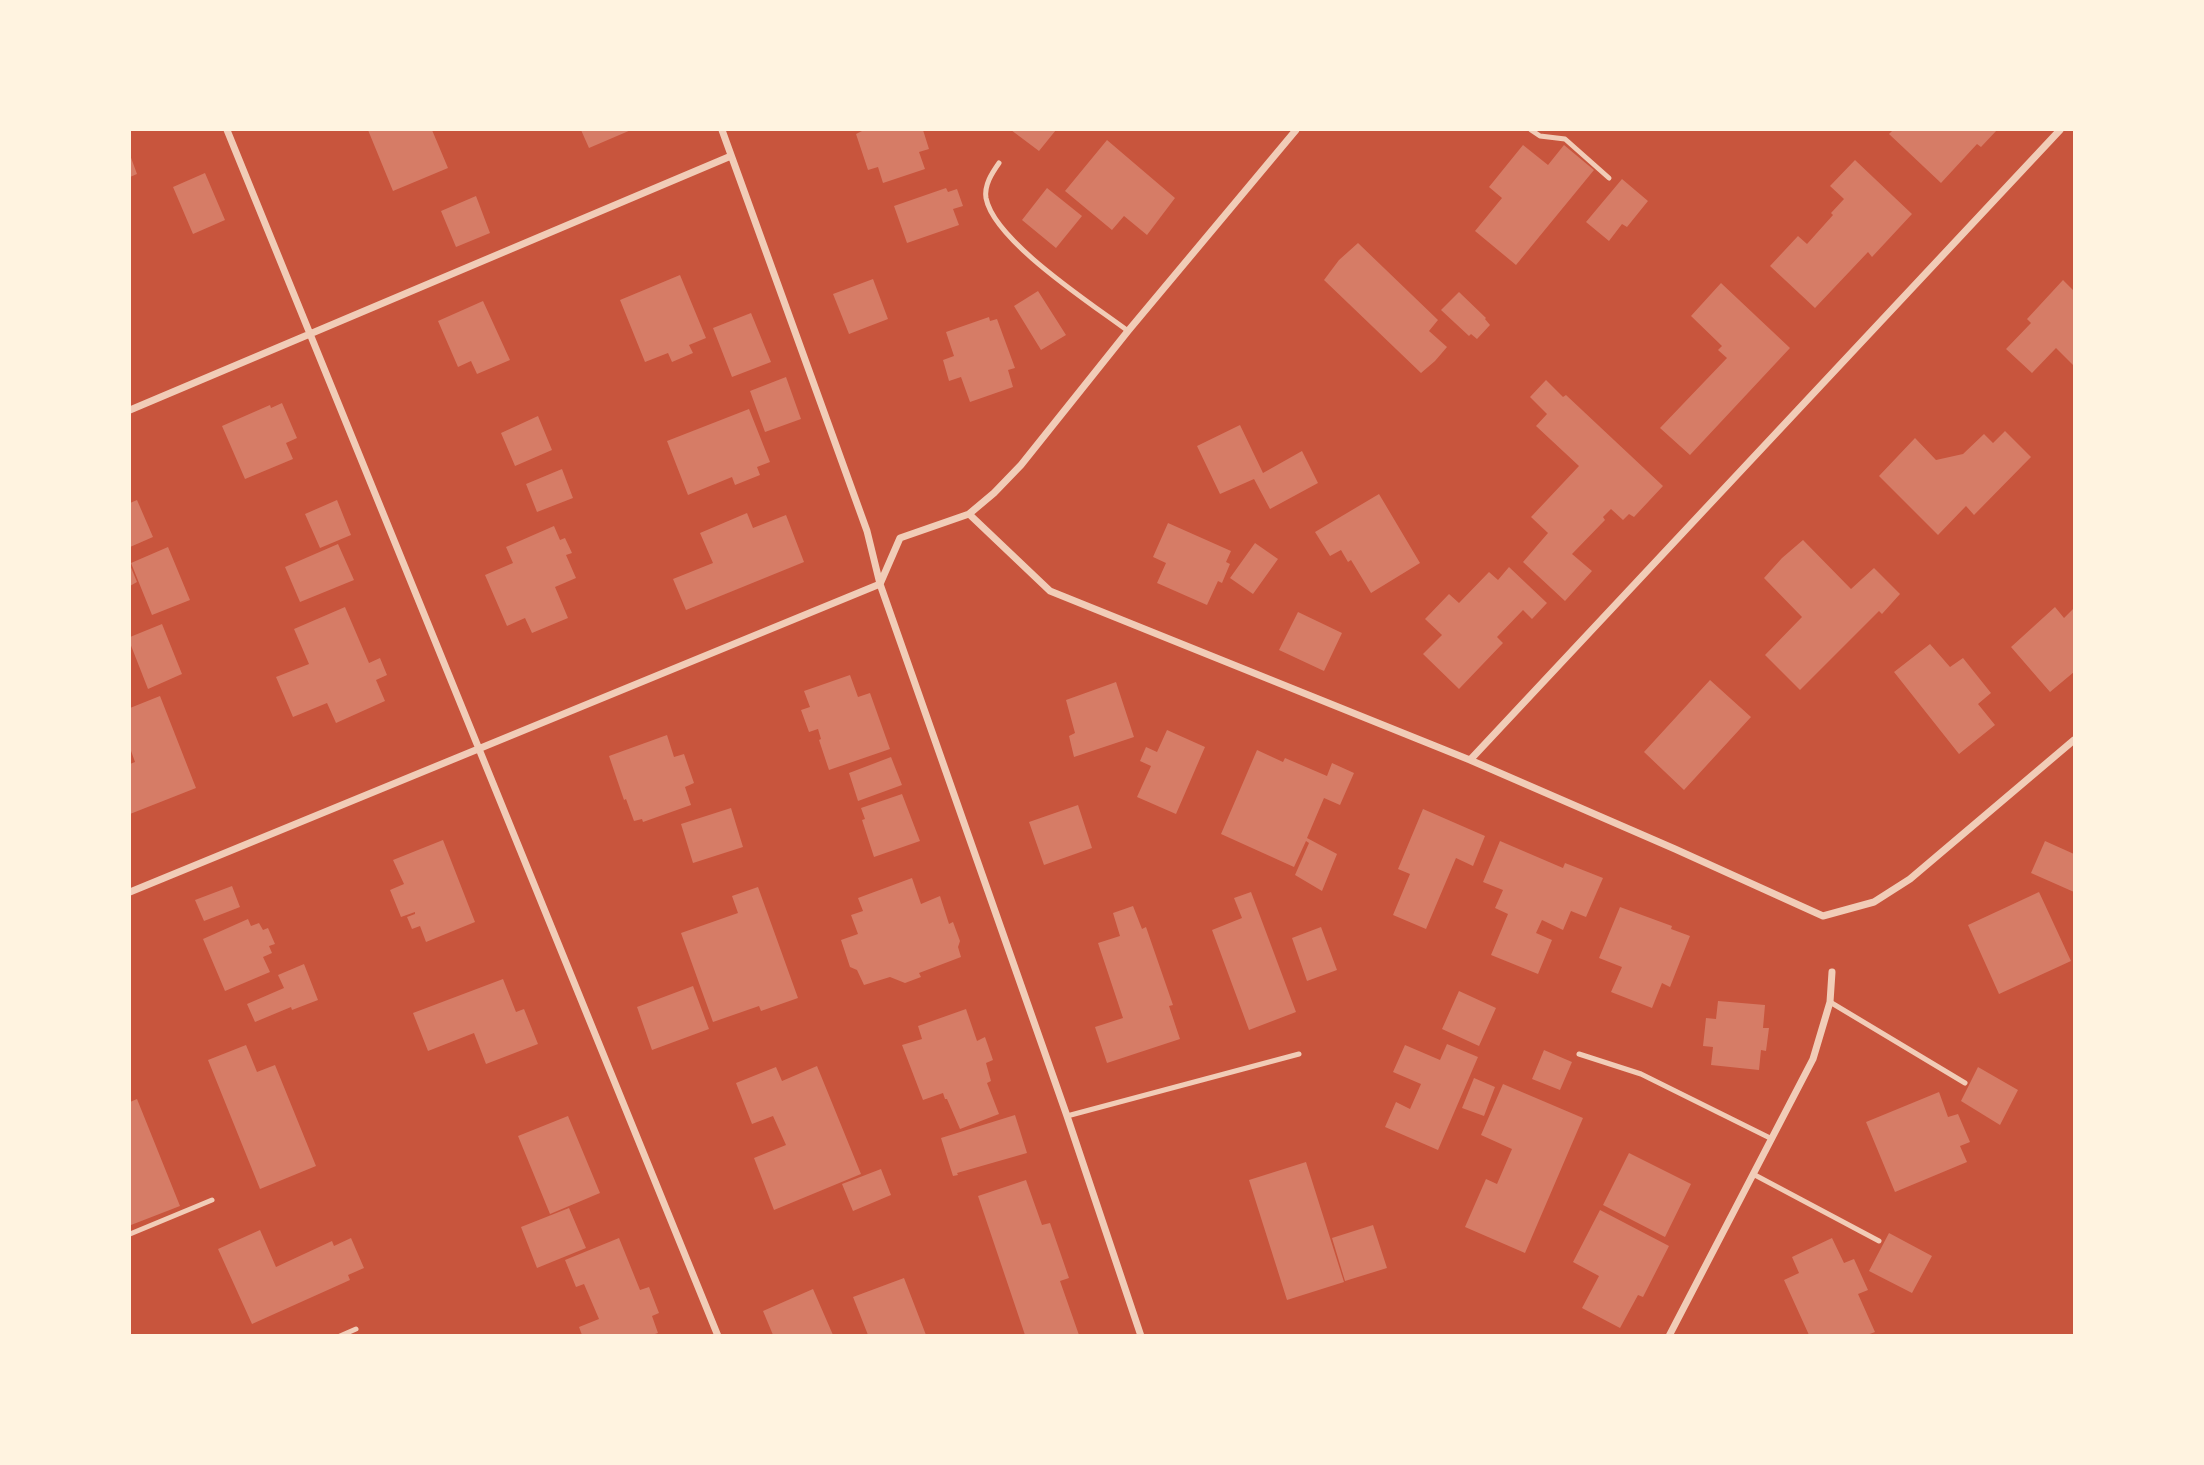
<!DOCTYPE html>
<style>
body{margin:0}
#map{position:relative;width:2204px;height:1465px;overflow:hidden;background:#c8553d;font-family:"DM Sans",sans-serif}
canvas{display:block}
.frame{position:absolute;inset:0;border:131px solid #fff3e0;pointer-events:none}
</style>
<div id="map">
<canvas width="2204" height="1465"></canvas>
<div class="frame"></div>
</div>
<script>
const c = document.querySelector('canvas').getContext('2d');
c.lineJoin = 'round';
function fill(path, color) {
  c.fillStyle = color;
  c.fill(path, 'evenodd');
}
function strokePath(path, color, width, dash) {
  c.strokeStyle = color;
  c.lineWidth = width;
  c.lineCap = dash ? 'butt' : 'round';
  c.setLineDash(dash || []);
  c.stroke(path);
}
const building = new Path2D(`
 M368,130H432L448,168L393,191Z
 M581,130H631L589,148Z
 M864,130H923L929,149L919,152L925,169L883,183L878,167L868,170L856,134Z
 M1011,130H1056L1039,151Z
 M1893,130H1997L1981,147L1977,144L1941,183L1889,134Z
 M1107,140L1175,198L1147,235L1124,216L1112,230L1065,191Z
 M1523,145L1548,165L1564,145L1594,170L1516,265L1475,231L1502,198L1489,187Z
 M130,155L137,174L130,177Z
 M1855,160L1912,214L1872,257L1868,252L1815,308L1770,266L1798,236L1807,244L1833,215L1831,213L1844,199L1830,186Z
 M205,173L225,220L193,234L173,187Z
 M1622,179L1648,201L1627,227L1622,224L1609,241L1586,222Z
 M946,188L948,192L957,189L963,206L953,209L959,225L907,243L894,206Z
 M1047,188L1082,216L1056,248L1022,220Z
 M476,196L490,233L456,247L441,211Z
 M1358,243L1438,320L1429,331L1447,347L1435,361L1421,373L1324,280L1339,260Z
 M680,275L706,338L689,345L693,353L672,362L668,353L645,362L620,300Z
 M873,279L888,319L849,334L833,294Z
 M2063,280L2074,291V366L2056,348L2032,373L2006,349L2031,323L2027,319Z
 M1721,283L1790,348L1690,455L1660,428L1727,358L1718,350L1722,346L1691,316Z
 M1038,291L1066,335L1041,350L1014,306Z
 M1459,292L1486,318L1485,319L1490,325L1477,339L1471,334L1469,336L1441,310Z
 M483,301L510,360L477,374L471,361L458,367L438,321Z
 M751,313L771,362L732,377L713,328Z
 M989,317L990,321L997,319L1015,368L1008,370L1013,387L970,402L961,377L949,381L943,360L954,356L946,332Z
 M786,377L801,419L765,432L750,391Z
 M1546,380L1563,397L1566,395L1663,486L1634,517L1629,514L1623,520L1611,509L1603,517L1605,520L1572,554L1592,571L1565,601L1523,562L1548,533L1531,517L1579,466L1536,426L1547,414L1530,397Z
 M282,403L297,438L286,443L293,459L245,479L222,426L270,405L271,408Z
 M749,409L770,462L757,467L760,475L735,485L732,477L688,495L667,441Z
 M538,416L552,450L515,466L501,433Z
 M1240,425L1263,473L1302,451L1318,483L1270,509L1254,479L1220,494L1197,446Z
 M2005,431L2031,457L1974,515L1966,506L1938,535L1879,476L1915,438L1936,460L1963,454L1984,434L1993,443Z
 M562,469L573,498L537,512L526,484Z
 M1379,494L1420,563L1371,593L1351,560L1348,562L1341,550L1330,556L1315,532Z
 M137,500L153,537L130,547V503Z
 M337,500L351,535L320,548L305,514Z
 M747,513L753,528L786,515L804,562L686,610L673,579L713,563L700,533Z
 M1168,523L1231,551L1226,562L1230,564L1222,583L1218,581L1207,605L1157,583L1166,563L1153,557Z
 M554,526L560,540L565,538L572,553L566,555L576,578L555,587L568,618L532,633L525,618L507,626L485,575L513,563L506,547Z
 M1803,540L1851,589L1874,568L1900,594L1882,614L1879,611L1800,690L1765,655L1802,617L1764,578L1782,558Z
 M1255,543L1278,559L1253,594L1230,578Z
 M338,544L354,580L300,602L285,567Z
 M168,547L190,600L152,615L131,563Z
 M130,565L137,582L130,586Z
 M1509,567L1547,603L1532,619L1523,610L1497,637L1503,643L1459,689L1423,654L1442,635L1425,619L1449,594L1459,603L1489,572L1498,580Z
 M345,607L369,663L380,658L387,675L376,680L385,701L336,723L327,703L293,717L276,677L309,664L294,629Z
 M2055,607L2064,618L2074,608V672L2050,692L2011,647Z
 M1298,612L1342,633L1324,671L1279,650Z
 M162,624L182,674L148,689L130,643V637Z
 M1930,644L1950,667L1963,658L1991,693L1978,704L1995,725L1959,754L1894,672Z
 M850,675L858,697L870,693L890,749L829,770L819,740L821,739L818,729L809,732L801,710L810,707L804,691Z
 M1710,680L1751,717L1684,790L1644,752Z
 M1116,682L1134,737L1074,757L1069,736L1075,733L1066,700Z
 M160,696L196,788L130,814V764L135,762L130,748V708Z
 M1167,730L1205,747L1176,814L1137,797L1151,766L1140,761L1146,747L1157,752Z
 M667,735L674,757L684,754L694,783L685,787L691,805L643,822L642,819L634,821L626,799L624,800L609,756Z
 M1257,750L1283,762L1285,758L1327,776L1332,763L1354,773L1340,805L1324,798L1307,838L1337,854L1322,891L1295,875L1309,843L1306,841L1294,867L1221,834Z
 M891,757L902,785L858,801L849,773Z
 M902,794L920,841L874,857L862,820L865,819L861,808Z
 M1078,805L1092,848L1044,865L1029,822Z
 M731,808L743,847L693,863L681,824Z
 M1423,809L1485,836L1473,866L1456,858L1426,929L1393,915L1410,874L1398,869Z
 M443,840L475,922L426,942L420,926L412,929L407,917L415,914V912L401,917L390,890L404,884L393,860Z
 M1500,841L1563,868L1565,863L1603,878L1586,917L1571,911L1563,930L1542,920L1536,933L1552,940L1538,974L1491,955L1508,914L1495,908L1503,890L1483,882Z
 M2045,841L2074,854V892L2031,873Z
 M912,878L921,904L940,896L949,924L953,922L960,941L958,947L961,957L919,973L921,977L905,983L890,977L864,985L857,970L850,967L841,940L858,934L851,915L863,911L858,898Z
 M232,886L240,907L204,921L195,900Z
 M758,887L798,998L761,1011L759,1006L713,1022L681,933L738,913L732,896Z
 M1251,892L1296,1012L1249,1030L1212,930L1242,918L1234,898Z
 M2039,892L2071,961L1999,994L1968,925Z
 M1133,906L1142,929L1146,927L1173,1005L1169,1006L1180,1039L1107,1063L1095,1027L1123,1018L1098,943L1120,936L1113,913Z
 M1620,907L1672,926L1671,929L1690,936L1670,987L1662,983L1652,1008L1611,992L1622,967L1599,958Z
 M248,919L251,926L259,923L263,930L268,928L275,944L269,946L272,953L263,957L270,972L225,991L203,939Z
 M1321,927L1337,970L1307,981L1292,938Z
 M304,964L318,1000L292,1010L291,1007L255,1022L247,1004L284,988L278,975Z
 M503,979L516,1012L524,1009L538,1044L486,1064L474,1033L428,1051L413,1013Z
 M693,986L709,1029L652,1050L637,1007Z
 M1459,991L1496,1008L1479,1046L1442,1029Z
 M1718,1001L1765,1005L1763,1028H1769L1766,1051L1761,1050L1759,1070L1711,1065L1713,1047L1703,1046L1706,1018L1716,1019Z
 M966,1009L977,1041L985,1037L993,1060L986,1063L991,1081L987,1083L999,1114L960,1129L947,1099H945L943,1093L923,1100L902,1045L922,1039L918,1026Z
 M1447,1044L1478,1057L1438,1150L1385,1127L1396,1102L1410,1109L1421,1084L1393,1072L1405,1045L1440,1060Z
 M246,1045L257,1072L275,1065L316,1166L260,1189L208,1060Z
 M1544,1050L1572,1062L1560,1090L1532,1079Z
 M817,1066L861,1174L774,1210L754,1158L786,1145L773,1116L752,1124L736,1083L776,1067L782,1081Z
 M1978,1067L2018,1090L2000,1125L1961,1101Z
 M1474,1078L1495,1087L1484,1116L1462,1108Z
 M1503,1084L1583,1118L1525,1253L1465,1227L1486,1179L1497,1184L1512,1149L1481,1135Z
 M1939,1092L1948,1117L1958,1114L1970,1142L1960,1146L1967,1162L1895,1192L1866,1122Z
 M137,1099L180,1206L131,1225L130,1102Z
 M1015,1115L1027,1153L957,1173L958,1175L953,1176L941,1138Z
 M568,1116L600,1193L550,1214L518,1136Z
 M1629,1153L1691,1184L1665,1237L1603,1205Z
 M1306,1162L1344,1282L1287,1300L1249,1180Z
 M881,1169L891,1195L853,1211L842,1184Z
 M1026,1180L1042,1225L1050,1223L1069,1278L1060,1281L1079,1335H1025L978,1196Z
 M569,1208L586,1248L537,1268L521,1227Z
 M1600,1210L1669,1246L1643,1297L1638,1295L1620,1328L1582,1308L1599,1276L1573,1262Z
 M1373,1225L1387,1268L1345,1281L1332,1238Z
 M260,1230L276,1267L332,1241L334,1246L351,1238L364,1268L348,1275L350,1280L252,1324L218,1249Z
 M1889,1233L1932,1256L1912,1293L1869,1271Z
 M619,1238L640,1290L649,1287L659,1313L652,1316L658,1333L652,1335H582L579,1327L599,1319L584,1284L576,1287L565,1260Z
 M1832,1238L1844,1263L1854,1259L1868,1290L1858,1294L1875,1332L1867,1335H1809L1784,1280L1799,1273L1792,1257Z
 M904,1278L926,1335H868L853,1297Z
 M813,1289L833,1335H773L763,1311Z`);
const service = new Path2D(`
 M1531,130L1540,136L1565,139L1609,178
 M999,163C992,173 984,185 986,198C994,241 1092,304 1128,331
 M1830,1002L1965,1083
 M1579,1054L1641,1074L1772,1139
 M1067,1116L1299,1054
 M1753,1174L1879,1241
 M130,1234L212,1200
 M340,1336L356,1329`);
const minor = new Path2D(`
 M227,130L718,1336
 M722,130L867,531L880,584L1067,1116L1141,1336
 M130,410L731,156
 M969,514L1050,591L1470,760L1675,849L1823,916L1874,902L1910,879L2074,740
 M1470,760L2060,130
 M130,892L880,584L900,538L969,514L994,493L1021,465L1128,331L1296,130
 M1669,1336L1813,1059L1830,1002L1832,972`);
fill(building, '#d67c66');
strokePath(service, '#f1ccb7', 5);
strokePath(minor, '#f1ccb7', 7);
</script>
